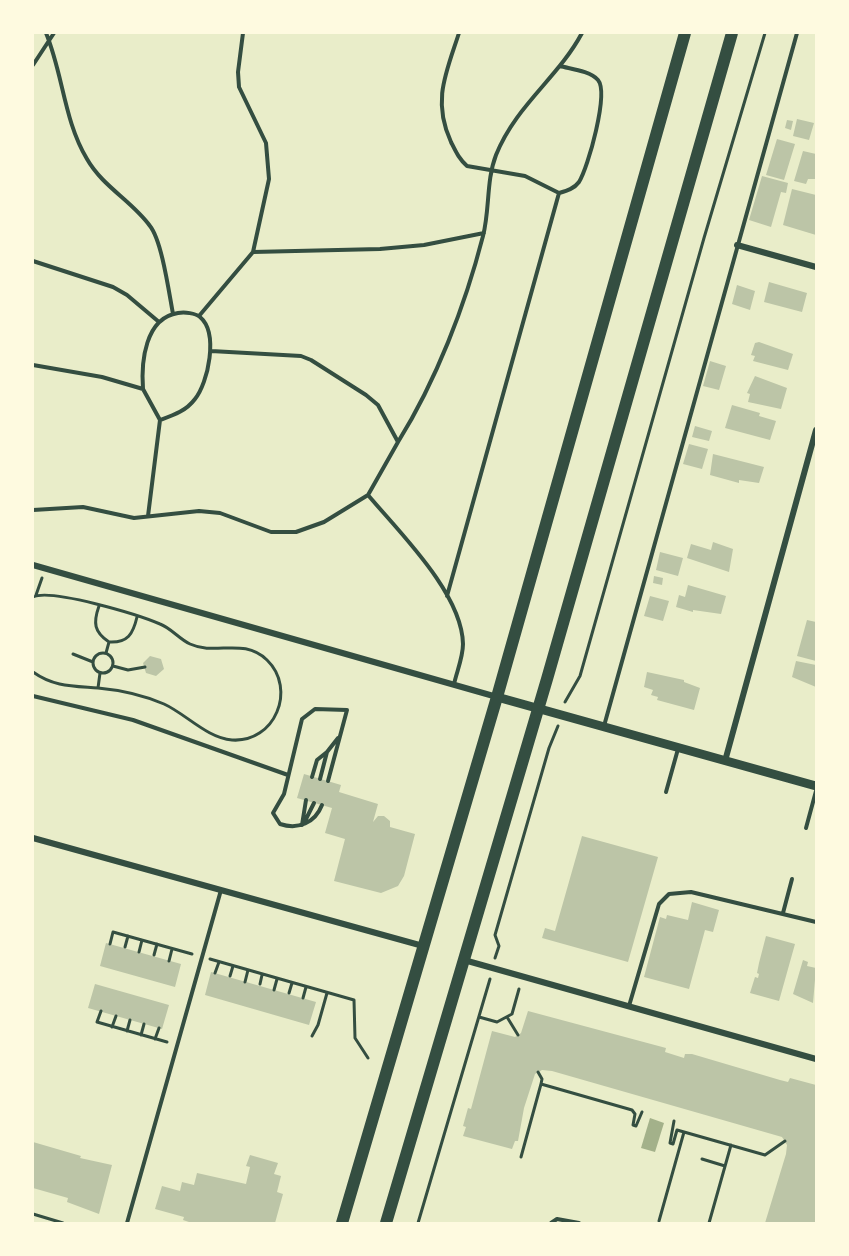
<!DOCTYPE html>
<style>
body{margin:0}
#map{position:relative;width:849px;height:1256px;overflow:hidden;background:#e9edc9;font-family:"Times New Roman",serif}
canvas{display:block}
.frame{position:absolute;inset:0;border:34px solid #fefae0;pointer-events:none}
</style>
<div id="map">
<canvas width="849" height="1256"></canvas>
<div class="frame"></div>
</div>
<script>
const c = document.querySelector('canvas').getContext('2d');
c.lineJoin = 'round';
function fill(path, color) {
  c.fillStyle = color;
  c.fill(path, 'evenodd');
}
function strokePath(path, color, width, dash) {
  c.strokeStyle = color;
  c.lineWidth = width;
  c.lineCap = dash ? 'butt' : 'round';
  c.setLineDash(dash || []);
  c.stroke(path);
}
const water = new Path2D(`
 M650,1118L664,1123L655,1152L641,1148Z`);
const building = new Path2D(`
 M797,119L814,123L809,140L793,136Z
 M787,120L793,121L791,130L785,128Z
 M777,139L795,144L784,180L766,175Z
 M803,151L816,154V179H808L806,184L794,181Z
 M762,176L788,183L786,193L781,192L771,227L749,220Z
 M792,189L816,195V235L783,225Z
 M769,282L807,293L802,312L764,302Z
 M737,285L755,291L750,310L732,304Z
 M759,342L793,354L788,370L753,361L755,356L751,355L755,343Z
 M710,361L726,366L719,390L703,386Z
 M755,376L787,388L781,409L748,402L750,394L747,393Z
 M732,405L760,413L759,416L776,421L770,440L725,428Z
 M695,426L712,431L709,441L692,437Z
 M689,444L708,449L702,469L683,464Z
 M713,454L764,467L759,483L739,480V483L710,475Z
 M713,542L733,549L729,572L687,558L691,544L711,550Z
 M660,552L683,558L678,576L656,570Z
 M654,576L663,578L662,585L653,583Z
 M688,585L726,596L721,614L693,610V612L676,607L679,595L685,597Z
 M650,596L669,601L663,621L644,616Z
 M807,620L816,622V661L797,656Z
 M150,656L161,659L164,669L156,676L146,673L143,663Z
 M796,661L816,665V687L792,677Z
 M647,672L684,680V682L700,688L694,710L657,700L658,697L651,695L653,690L644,687Z
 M304,774L341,785L339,792L378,804L373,822L378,816H384L390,821V827L415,834L404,876L398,886L381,893L334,881L345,839L325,833L332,808L297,798Z
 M582,836L658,857L628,962L542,938L545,928L555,931Z
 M692,902L719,910L713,932L705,930L689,989L644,977L660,917L666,919L667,915L688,920Z
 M766,936L795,944L779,1001L750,993L755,977L758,978L759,974L757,973L759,963Z
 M106,943L181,964L175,987L100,966Z
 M803,960L808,962L807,966L816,968L813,1003L793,994Z
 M211,972L316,1002L309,1025L205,995Z
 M95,984L169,1005L162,1029L88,1008Z
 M528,1011L666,1048L665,1052L684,1058L685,1054H692L780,1080L788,1082L790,1078L816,1085V1223H765L786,1154L787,1145L782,1137L552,1071L542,1070L535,1074L524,1108L518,1141H515L512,1149L463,1136L466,1127L463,1126L468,1108L471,1109L492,1031L515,1037L521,1033Z
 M33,1142L81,1156L80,1158L112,1165L99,1214L67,1202L68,1198L33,1188Z
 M250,1155L278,1163L274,1174L281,1176L277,1192L283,1194L275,1223H192L183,1220L184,1217L155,1209L162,1186L180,1191L182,1182L194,1185L197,1173L246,1184L250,1167L246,1166Z`);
const path = new Path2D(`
 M36,595L42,578
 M33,597C51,588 139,615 160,624C171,628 179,639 190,644C216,656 243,637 267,660C297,689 275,743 232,740C207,738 186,714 164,704C143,695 120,690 98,688C73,686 54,687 33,672
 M99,606C93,623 94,632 109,642C128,643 133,634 137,617
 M93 663a10 10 0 1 1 20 0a10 10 0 1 1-20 0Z
 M106,653L109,642
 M73,654L93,662
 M113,666L128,670L145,667
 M98,688L100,673
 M565,702L580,676L704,238L765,33
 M110,944L113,932L192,954
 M125,947L128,936
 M139,952L142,940
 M154,955L157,944
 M495,958L499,946L495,935L549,748L558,726
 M210,959L354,1000L355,1038L368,1058
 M169,961L172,949
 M215,973L219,962
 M230,976L233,966
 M245,982L248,970
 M260,984L262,975
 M274,990L277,979
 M289,993L292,983
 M303,998L306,987
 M101,1011L97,1022L167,1042
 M479,1017L497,1022L512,1014L519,989
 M507,1017L518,1035
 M112,1027L116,1016
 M127,1031L130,1020
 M141,1035L144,1024
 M312,1036L318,1025L327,993
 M155,1039L159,1028
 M538,1072L542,1079L541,1084
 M636,1126L642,1112
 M670,1143L673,1144L677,1130L765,1155L785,1141
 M670,1143L674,1121
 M521,1157L541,1084L632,1110L635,1114L633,1125L636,1126
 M702,1159L725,1166
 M33,1214L63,1223
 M659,1221L684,1132
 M418,1223L490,979
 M709,1223L731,1145`);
const service = new Path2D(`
 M46,33C63,74 64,121 87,159C103,187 132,201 150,226C162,241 169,293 173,314
 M459,33C446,73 432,101 451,142C456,152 459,159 467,166L525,176L559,193C566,191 574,189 579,182C588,168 609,93 598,80C590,71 571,69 560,66
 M33,65L54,33
 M253,252L380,249L424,245L484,233
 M33,261L113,287L127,295L159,322
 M199,316L253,252L269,179L266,143L239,87L238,72L243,33
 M33,365L102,377L143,389L160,420C174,415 186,411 195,399C208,383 219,333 200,317C195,313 185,312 178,313C145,318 141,362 143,389
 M398,442C436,381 465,306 483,236C490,209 486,181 496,155C516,105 558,78 582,33
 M368,495C399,532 462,593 463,644C463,657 457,671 454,684
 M33,510L83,507L134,518L199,511L220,513L271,532H296L324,522L368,495L398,442L378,405L366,395L311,360L301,356L211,351
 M148,516L160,420
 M447,596L559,193
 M33,696L133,720L288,775
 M604,726L797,33
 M312,777L317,760L327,752
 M320,779L327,752L338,738
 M666,792L678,749
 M322,805C315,823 298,830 280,824L273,813L284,794L302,719L315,709L347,710L328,781
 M304,823L314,803
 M302,825L306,800
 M806,828L816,791
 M783,913L792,879
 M629,1006L659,904L669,894L691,892L816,922
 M127,1223L221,890
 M551,1223L557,1219L579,1223`);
const minor = new Path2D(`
 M737,245L816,267
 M33,565L497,697
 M725,761L816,430
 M33,838L423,946
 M464,960L816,1059`);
const tertiary = new Path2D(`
 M497,697L816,786`);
const primary = new Path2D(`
 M342,1223L497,697L685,33
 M386,1223L547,679L732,33`);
fill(water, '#a3b18a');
fill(building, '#bcc5a7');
strokePath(path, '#344e41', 3);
strokePath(service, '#344e41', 4);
strokePath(minor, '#344e41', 6);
strokePath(tertiary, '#344e41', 9);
strokePath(primary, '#344e41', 12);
</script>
